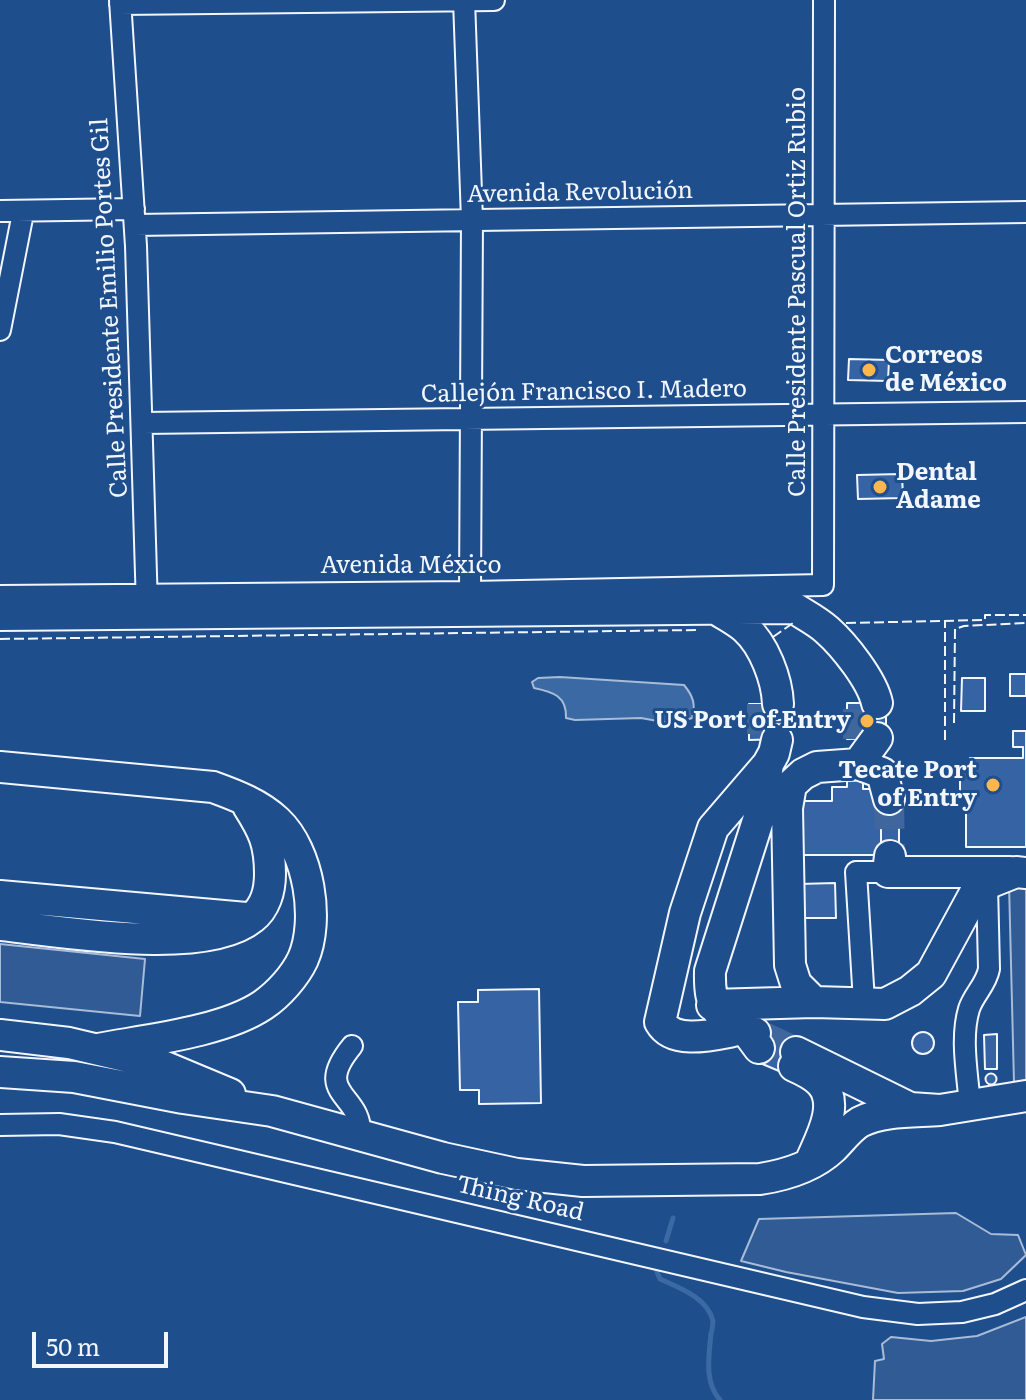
<!DOCTYPE html>
<meta charset="utf-8">
<style>
body{margin:0}
#map{position:relative;width:1026px;height:1400px;overflow:hidden;background:#1f4e8c;font-family:Literata,serif}
canvas{display:block}
.scale{position:absolute;left:32px;top:1332px;width:136px;height:36px;box-sizing:border-box;border:4px solid #f2f6ff;border-top:0;padding-left:10px;font-size:24px;line-height:28px;white-space:nowrap;color:#f2f6ff;-webkit-text-stroke:6px #1f4e8c;paint-order:stroke}
</style>
<div id="map">
<canvas width="1026" height="1400"></canvas>
<div class="scale">50 m</div>
</div>
<script>
const c = document.querySelector('canvas').getContext('2d');
c.lineJoin = 'round';
function fill(path, color) {
  c.fillStyle = color;
  c.fill(path, 'evenodd');
}
function strokePath(path, color, width, dash) {
  c.strokeStyle = color;
  c.lineWidth = width;
  c.lineCap = dash ? 'butt' : 'round';
  c.setLineDash(dash || []);
  c.stroke(path);
}
function drawText(font, color, halo, rows, align = 'center') {
  c.font = font + ' Literata,serif';
  c.lineWidth = 6;
  c.setLineDash([]);
  c.textBaseline = 'middle';
  c.strokeStyle = halo;
  c.fillStyle = color;
  for (const [text, x, y, turn = 0] of rows) {
    c.save();
    c.translate(x, y);
    c.rotate((+turn || 0) * Math.PI / 180);
    c.textAlign = isNaN(turn) ? turn : align;
    if (halo) c.strokeText(text, 0, 0);
    c.fillText(text, 0, 0);
    c.restore();
  }
}
const parking = new Path2D(`
 M1009,884H1026V1080L1014,1083Z
 M0,944L145,959L140,1016L0,1002Z
 M956,1213L991,1234L1018,1235L1026,1255L1001,1279L963,1291L898,1293L786,1272L741,1261L759,1219Z
 M1026,1317V1400H873L875,1361L884,1359L882,1344L891,1337L931,1341L977,1336Z`);
const water = new Path2D(`
 M560,677L684,685C693,696 696,704 692,718L674,724L641,718L575,720L566,718C567,696 553,692 534,688L532,682L538,678Z`);
const stream = new Path2D(`
 M666,1241L673,1218
 M657,1272L660,1279C678,1287 708,1298 713,1321C713,1322 712,1332 711,1333C709,1356 704,1382 720,1400`);
const building = new Path2D(`
 M849,359L889,360L888,381L848,380Z
 M902,474L903,498L858,499L857,475Z
 M1010,674H1026V696H1010Z
 M962,678H985V711H961Z
 M847,703H886V738L847,739Z
 M749,704H785V739L749,740Z
 M1013,731H1026V847H966V799H960V770H970V758H1023V747H1013Z
 M863,780V789H873L881,795V855H796L797,801H832V787H847V781Z
 M881,799H899V856L881,855Z
 M835,883L836,918H800L799,884Z
 M539,989L541,1103L479,1104V1090H460L458,1002H478V990Z
 M768,1028L800,1043L786,1074L753,1060Z
 M912 1043a11 11 0 1 1 22 0a11 11 0 1 1-22 0Z
 M997,1034V1069H985L984,1035Z
 M985.5 1079a5.5 5.5 0 1 1 11 0a5.5 5.5 0 1 1-11 0Z`);
const highwayTunnel = new Path2D(`
 M762,704V740
 M858,739V703
 M889,799L890,856
 M764,1037L796,1052`);
const minor = new Path2D(`
 M120,0L136,246L147,607
 M464,0L472,220L470,592
 M120,4L494,0
 M0,211L134,209
 M135,225L1026,212
 M0,330L23,213
 M143,423L1026,412
 M0,596L470,592L823,585L824,0
 M864,1002L856,872H888
 M352,1046C311,1096 363,1093 360,1135
 M970,1107C968,1076 960,1039 969,1009C974,994 986,985 989,969L987,885
 M0,1125L59,1124L115,1132L863,1307L918,1314L962,1312L995,1304L1026,1290`);
const highway = new Path2D(`
 M718,610C727,616 737,621 745,628C764,645 777,679 778,704
 M0,615L794,608C805,615 817,621 827,630C844,645 872,680 877,703
 M858,764L877,738
 M0,767L213,787C235,795 259,804 277,821C309,851 320,920 303,959C295,976 279,994 263,1005C223,1032 146,1040 98,1049
 M889,799L882,773L858,764L817,767L803,774L791,785L787,808L790,965L796,984L814,1002L885,1004L910,991L931,974L975,893L991,882L1016,872L1026,873
 M890,856L888,872H1010
 M0,896L246,918
 M0,925C60,931 205,957 252,918C265,908 270,891 270,874C270,844 264,831 248,806
 M712,1005L814,1002
 M755,1033C718,1018 709,1011 710,971L761,811L768,764
 M0,1035L69,1043L158,1064L230,1094
 M759,1048L745,1029C722,1032 675,1048 660,1022L685,913L713,828L768,764L774,753L777,740
 M796,1052L910,1108L940,1110L1026,1096
 M794,1066C803,1070 815,1076 821,1083C841,1105 819,1141 810,1163
 M0,1072L74,1077L183,1098L272,1111L443,1158L517,1174L583,1181L760,1179C786,1175 814,1166 833,1148C842,1139 850,1128 860,1122C883,1110 915,1112 940,1110`);
const fence = new Path2D(`
 M846,623L985,620V615H1026
 M773,637L793,623
 M0,639L698,630
 M954,723L955,629L964,626L1026,623
 M945,740V622`);
const markers = [
 [869,370,8,"#ffb74d"],
 [880,487,8,"#ffb74d"],
 [867,721,8,"#ffb74d"],
 [993,785,8,"#ffb74d"]
];
const streetNames = [
 ["Avenida Revolución",580,193,-1],
 ["Calle Presidente Pascual Ortiz Rubio",798,292,-90],
 ["Calle Presidente Emilio Portes Gil",110,308,-93],
 ["Callejón Francisco I. Madero",584,392,-1],
 ["Avenida México",411,566],
 ["Thing Road",520,1199,13]
];
const poiNames = [
 ["Correos",885,356],
 ["de México",885,384],
 ["Dental",896,473],
 ["Adame",896,501],
 ["US Port of Entry",851,721,"right"],
 ["Tecate Port",977,771,"right"],
 ["of Entry",977,799,"right"]
];
fill(parking, '#305b95');
strokePath(parking, '#a8bbd7', 2);
fill(water, '#3b69a3');
strokePath(water, '#a8bbd7', 2);
strokePath(stream, '#3b69a3', 5);
fill(building, '#3563a3');
strokePath(building, '#f2f6ff', 2);
strokePath(highwayTunnel, '#3f679d', 30, [30, 15]);
strokePath(minor, '#f2f6ff', 24);
strokePath(highway, '#f2f6ff', 34);
strokePath(minor, '#1f4e8c', 20);
strokePath(highway, '#1f4e8c', 30);
strokePath(fence, '#f2f6ff', 2, [10, 4]);
for (const [x, y, r, color] of markers) {
  const dot = new Path2D();
  dot.arc(x, y, r, 0, 2 * Math.PI);
  c.fillStyle = color;
  c.fill(dot);
  strokePath(dot, '#1f4e8c', 3);
}
drawText('24px', '#f2f6ff', '#1f4e8c', streetNames);
drawText('bold 24px', '#f2f6ff', '#1f4e8c', poiNames, 'left');
</script>
